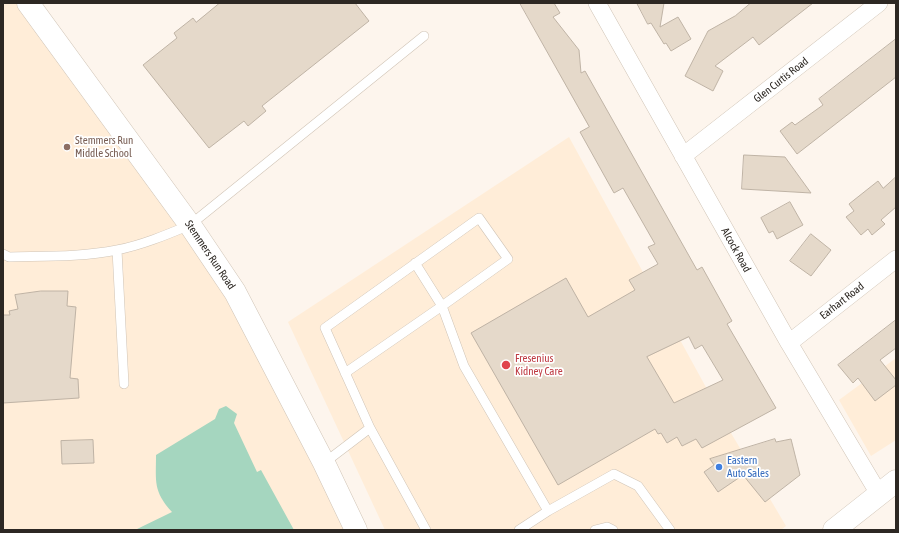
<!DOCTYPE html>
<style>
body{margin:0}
#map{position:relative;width:899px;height:533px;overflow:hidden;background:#fdf5ed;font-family:"Asap Condensed",sans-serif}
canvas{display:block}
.frame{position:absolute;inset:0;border:4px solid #2d2823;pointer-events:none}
</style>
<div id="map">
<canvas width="899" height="533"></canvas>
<div class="frame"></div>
</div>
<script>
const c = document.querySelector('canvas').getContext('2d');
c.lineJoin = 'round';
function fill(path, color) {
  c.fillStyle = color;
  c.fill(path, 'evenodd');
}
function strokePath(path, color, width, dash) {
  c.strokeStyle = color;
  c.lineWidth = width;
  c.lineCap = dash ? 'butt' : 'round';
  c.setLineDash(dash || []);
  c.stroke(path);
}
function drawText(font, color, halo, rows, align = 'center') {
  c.font = font + ' "Asap Condensed",sans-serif';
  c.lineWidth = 3.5;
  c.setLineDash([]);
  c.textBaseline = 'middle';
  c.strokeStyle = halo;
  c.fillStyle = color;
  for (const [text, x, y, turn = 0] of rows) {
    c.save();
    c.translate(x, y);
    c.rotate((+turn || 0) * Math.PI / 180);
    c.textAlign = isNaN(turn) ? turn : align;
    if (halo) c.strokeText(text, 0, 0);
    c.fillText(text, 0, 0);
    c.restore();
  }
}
const built = new Path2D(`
 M3,3H28L235,292L356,530H3Z
 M569,137L731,433L786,526L781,530H385L288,322Z
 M896,358V440L871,456L839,400Z`);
const green = new Path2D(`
 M226,406L237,414L234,423L257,472L261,470L294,530H135L172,512C153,491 156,482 156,455L215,419L219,409Z`);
const building = new Path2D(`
 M220,3H355L369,21L262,106L266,111L248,126L244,121L209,148L143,65L177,38L174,33L193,18L196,22Z
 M520,3H554L560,13L553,17L579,50L581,73L585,71L697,270L702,267L732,321L727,324L776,408L702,448L696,439L682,446L677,437L667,443L661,433L658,434L655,429L558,485L471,333L566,278L588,317L635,290L629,280L658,264L648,247L655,244L623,188L614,193L580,132L589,127ZM689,337L695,349L702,345L723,380L674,403L647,357Z
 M637,3H664L660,27L678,17L691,39L671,51L666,43L664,44L651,23L648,24Z
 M751,3H813L759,45L753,37L715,66L723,71L713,91L685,76L708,31L735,16Z
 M896,39V77L797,154L780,131L792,122L795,125L823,105L819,99Z
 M744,155L785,157L811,193L742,189Z
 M896,177V207L881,220L885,224L872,235L868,229L861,235L846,217L854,211L849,204L878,181L883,188Z
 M790,202L803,225L777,239L773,231L769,233L761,218Z
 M811,234L831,250L811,276L790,261Z
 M41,291H68L67,306L76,307L70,378L78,379L79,398L3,403V315H10L9,311L18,309L15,295Z
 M896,320V348L880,360L896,380V385L875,401L858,378L853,383L838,365Z
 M775,439L776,442L791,439L800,475L765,502L743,475L718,492L704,472L714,465L710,459Z
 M93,440L94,463L62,464L61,441Z`);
const service = new Path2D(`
 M117,250L124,384
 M3,254L9,257C45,256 82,257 117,250C142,245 166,235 190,225L424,36
 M345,373L442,306L415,263
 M324,463L370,428
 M548,511L614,474L638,486L670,530
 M426,530L370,428L325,328L479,218L508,259L442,306L464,366L548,511L519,530
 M595,530L607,527L613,530`);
const minor = new Path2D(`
 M597,3L789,343L879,494
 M683,156L879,3
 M789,343L896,259`);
const secondary = new Path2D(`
 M28,3L190,225L235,292L324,463L356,530`);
const primary = new Path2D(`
 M834,530L896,481`);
const markers = [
 [67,147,4,"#8d6e63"],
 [506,365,5,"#e0444e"],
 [719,467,4,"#3f7fe0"]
];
const streetNames = [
 ["Glen Curtis Road",781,80,-38],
 ["Alcock Road",736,250,61],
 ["Stemmers Run Road",210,255,56],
 ["Earhart Road",842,301,-38]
];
const educationNames = [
 ["Stemmers Run",75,141],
 ["Middle School",75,154]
];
const healthNames = [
 ["Fresenius",515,359],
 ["Kidney Care",515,372]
];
const shopNames = [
 ["Eastern",727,461],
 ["Auto Sales",727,474]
];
fill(built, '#ffedd8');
fill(green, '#a5d6bf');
fill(building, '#e5d9ca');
strokePath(building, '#bfb3a5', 1);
strokePath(service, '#d0c4b6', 10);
strokePath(minor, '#d0c4b6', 18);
strokePath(secondary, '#d0c4b6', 23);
strokePath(primary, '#d0c4b6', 23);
strokePath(service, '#fff', 9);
strokePath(minor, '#fff', 17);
strokePath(secondary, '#fff', 22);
strokePath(primary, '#fff', 22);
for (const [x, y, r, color] of markers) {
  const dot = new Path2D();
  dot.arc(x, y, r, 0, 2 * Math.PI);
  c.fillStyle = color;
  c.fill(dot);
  strokePath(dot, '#fff', 1.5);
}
drawText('11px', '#2d2823', '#fff', streetNames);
drawText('11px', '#785e54', '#fff', educationNames, 'left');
drawText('11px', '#be3a42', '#fff', healthNames, 'left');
drawText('11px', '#366cbe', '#fff', shopNames, 'left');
</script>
